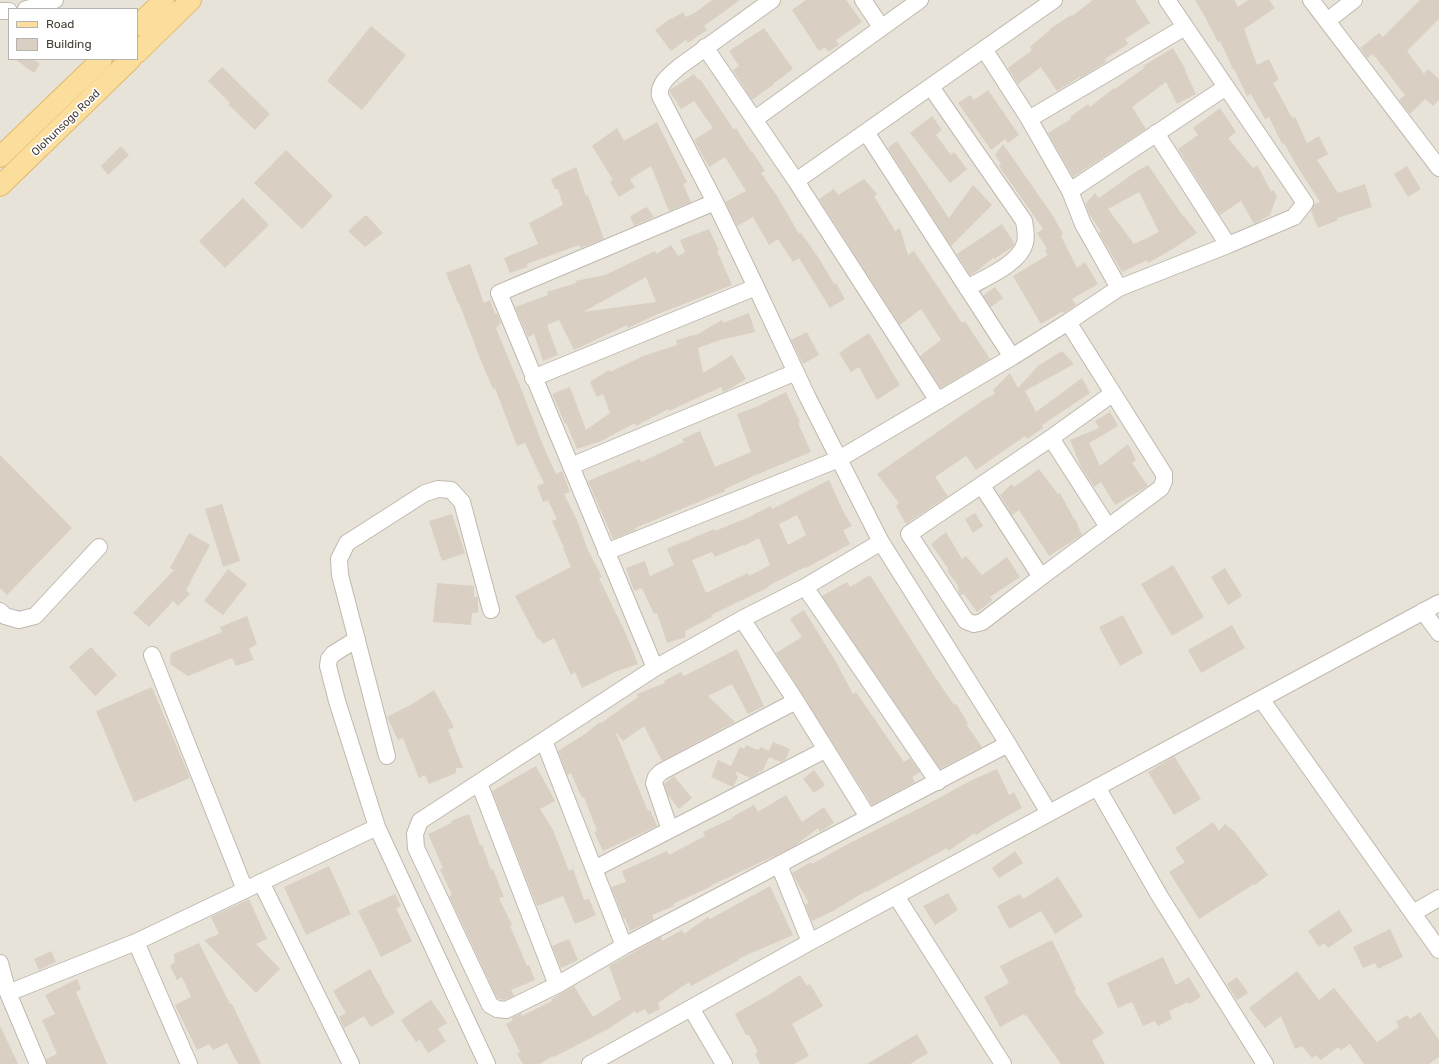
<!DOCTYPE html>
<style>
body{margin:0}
#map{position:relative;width:1439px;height:1064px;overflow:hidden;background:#f4f1ea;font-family:Rubik,sans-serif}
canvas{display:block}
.legend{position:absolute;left:8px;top:8px;width:130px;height:52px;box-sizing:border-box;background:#fff;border:1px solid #b6b3af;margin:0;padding:5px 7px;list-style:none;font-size:12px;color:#484138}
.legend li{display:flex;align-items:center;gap:8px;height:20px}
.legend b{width:20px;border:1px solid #b6b3af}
</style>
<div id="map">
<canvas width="1439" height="1064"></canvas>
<ul class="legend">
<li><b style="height:5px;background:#fbdd9c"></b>Road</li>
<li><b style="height:11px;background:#d9cfc3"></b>Building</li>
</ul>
</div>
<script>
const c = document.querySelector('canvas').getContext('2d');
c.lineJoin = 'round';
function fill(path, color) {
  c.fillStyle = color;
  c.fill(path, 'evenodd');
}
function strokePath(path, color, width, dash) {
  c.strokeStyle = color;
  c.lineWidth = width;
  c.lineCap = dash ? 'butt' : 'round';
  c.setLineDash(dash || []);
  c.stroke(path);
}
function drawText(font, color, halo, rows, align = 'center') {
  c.font = font + ' Rubik,sans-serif';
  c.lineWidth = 3.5;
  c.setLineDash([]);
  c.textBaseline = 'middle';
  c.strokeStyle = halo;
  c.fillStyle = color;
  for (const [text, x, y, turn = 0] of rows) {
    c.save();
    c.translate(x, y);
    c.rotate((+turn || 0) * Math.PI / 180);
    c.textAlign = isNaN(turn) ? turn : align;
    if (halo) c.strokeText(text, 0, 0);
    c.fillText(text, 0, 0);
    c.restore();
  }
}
const residential = new Path2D(`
 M0,0H1439V1064H0ZM9,9H137V59H9Z`);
const building = new Path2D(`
 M712,0H740L704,26L707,30L688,43L686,40L671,51L655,30L671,18L672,19L683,12L686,17L696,12Z
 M806,0H846L862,22L836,40L839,45L828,52L825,47L819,51L792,10Z
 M1093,0H1135L1150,23L1125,39L1128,44L1105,59L1106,62L1080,78V77L1057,91L1041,67L1018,84L1008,68L1032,50L1030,47L1050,30V29L1071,15L1072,16Z
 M1195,0H1234L1238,7L1248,0H1269L1275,8L1244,29L1257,65L1269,59L1279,80L1273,83L1292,118L1295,117L1307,143L1319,136L1328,154L1317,160L1338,193L1365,184L1372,207L1337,218L1338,220L1318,228L1311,211L1314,204L1320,202L1298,168L1284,143L1282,144L1269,117L1265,119L1251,94L1247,96L1234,69H1233L1220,41L1218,42L1204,15Z
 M1420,0H1439V19L1407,51L1424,74L1428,69L1439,79V100L1433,106L1425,99L1410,114L1399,100L1405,95L1373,54L1367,58L1360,48L1379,33L1383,37Z
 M371,26L406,55L362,110L327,81Z
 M764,28L793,69L773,84V85L752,100L733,70L739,66L729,51Z
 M1173,48L1186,70L1185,71L1196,94L1177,104L1166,82L1132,107L1146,129L1073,177L1048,133L1071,119L1070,117L1088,104L1090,107L1114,88L1115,89L1144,68L1143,66Z
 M15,59H33L40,64L34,73Z
 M222,67L270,114L255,130L228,104L230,103L208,81Z
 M694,74L698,80L700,79L734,130L736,128L751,152L752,151L765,171L761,173L777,196L799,234L801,233L818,257L834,284L836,283L845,299L830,308L799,258L793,262L778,239L769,245L753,217L737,226L725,202L746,191L725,157L709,167L694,140L713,128L694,101L681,109L670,92V90Z
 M988,90L1019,135L1008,143L1005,139L991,150L958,103L970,95L974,100Z
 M1220,108L1236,132L1228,138L1253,168L1257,165L1271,191L1273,190L1277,196L1270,215L1254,224L1241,201L1220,215L1178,149L1198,135L1193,128Z
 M932,116L942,130L936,135L951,155L954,152L967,169L950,183L910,133Z
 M657,122L687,182L683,184L691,202L669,211L651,166L630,179L635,187L619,197L610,182L613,180L592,146L617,128L624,141Z
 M897,141L949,218L973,185L992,205L951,246L888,148Z
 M1003,144L1053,216L1063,234L1061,236L1077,268L1085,262L1098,284L1072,299L1076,305L1064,313L1063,311L1041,324L1013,276L1048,255L1045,251L1047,249L1037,233L1043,229L999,166L1001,164L995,155Z
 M121,146L129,155L108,175L101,166Z
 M286,150L333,196L302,229L254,183Z
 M1148,165L1183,216H1184L1197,233L1174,248L1148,263L1147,260L1122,272L1099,233L1101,232L1090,215L1085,204L1095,193L1099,198L1134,173ZM1139,192L1159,232L1134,244L1108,209Z
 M1407,166L1421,189L1408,197L1394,174Z
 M576,167L586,196L588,195L604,239L580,248L579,245L527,264L528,267L510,273L504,258L538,244L529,223L563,205L558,189H555L551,179Z
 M864,179L877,194L874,196L895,231L900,228L908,255L914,251L962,323L965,321L990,359L941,388L920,356L941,340L921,309L900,325L819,199L834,189L838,195Z
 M243,198L269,225L225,268L199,241Z
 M647,207L654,217L634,226L630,216Z
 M366,215L383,233L365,247L348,231Z
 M1002,224L1014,243V246L994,259V257L976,272L970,275L957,254Z
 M709,229L719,250L717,251L732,285L653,316L628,328L627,325L574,350L559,320L547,325L558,355L543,361L534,334L528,337L515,307L548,295L547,292L576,283L575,281L605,275L655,251L656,254L671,245L678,256L685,252L680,240ZM646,277L656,302L583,312Z
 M470,264L484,303L490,300L495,314L497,313L501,323L496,328L522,391L544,448L556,474L562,471L570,492L564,494L577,520L588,550L602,577L599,578L626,634L638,664L615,672L582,688L575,672L571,675L554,638L543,644L540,639L538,640L515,596L571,567L563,548H564L552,521L557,519L548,500L543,502L537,486L544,483L525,443L517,446L495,388L493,389L481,361L459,303H458L446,273Z
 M995,287L1003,298L991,307L983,296Z
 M749,313L755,332L720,340L698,348L703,373L732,355L746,379L726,391L723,392L721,387L669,411L668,409L636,426L635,423L601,441L577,449L566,423L565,424L552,394L570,387L586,430L610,413L603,394L597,397L590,382L609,370L610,372L643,356L677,345L676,340L698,334L722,320L723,323Z
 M807,332L819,355L803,364L791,340Z
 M869,333L900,385L877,400L859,367L851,372L839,353Z
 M1062,351L1074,364L1025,391L1036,412L1082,378L1090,393L1042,425L1043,428L1027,439L1025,436L976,470L966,456L935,477L948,496L906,524L896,506L899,503L877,474L982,401L995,394L993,390L1010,373L1018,388L1038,366Z
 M786,392L800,422L798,423L811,452L751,477L725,489V491L635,528L636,530L613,539L588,481L640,459L641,462L684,442L682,439L700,431L715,467L751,452L737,414L756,407Z
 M1110,412L1118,426L1089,443L1100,466L1128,444L1136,460L1132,463L1148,486L1115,505L1101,482L1094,487L1081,467L1070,440L1099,428L1095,421Z
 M0,455L72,528L7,595L0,588Z
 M1039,469L1058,494L1060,493L1074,519H1075L1082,535L1049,556L1019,510L1012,515L1000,495L1012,484L1014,487Z
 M829,480L844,513L852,526L843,530L850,544L806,568L805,567L768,586L769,587L711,615L712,617L685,631L686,637L667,643L657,613L654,614L642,588L634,591L626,568L645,561L650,576L674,565L667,549L684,541V542L714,529L715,531L754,515V514L771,506L772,509ZM797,515L806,535L788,545L779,524ZM759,538L770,565L749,576L748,573L706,593L692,560L712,552L715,557L743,545L744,546Z
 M222,504L240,561L223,567L205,509Z
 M975,513L983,526L973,533L965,519Z
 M452,514L465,553L442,561L429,521Z
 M946,532L962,559L966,556L982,575L1007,557L1020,577L990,597L993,600L977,612L964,594L960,595L957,584L947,571L949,570L931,544Z
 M189,533L210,545L186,590L190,594L178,606L173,601L149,627L133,613L174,570L170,568Z
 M1173,565L1204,617L1172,636L1141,584Z
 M1225,568L1242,596L1228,605L1211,577Z
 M228,569L247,584L223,615L204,601Z
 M870,575L933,674L954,705L956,704L968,723L966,724L982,747L940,769L822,596L847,582L850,587Z
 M437,583L474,586V597H478V613H472L471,625L433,622Z
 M804,610L836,662L853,694L856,692L904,762L910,758L920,772L912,777L915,782L872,805L776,653L802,637L790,619Z
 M1123,615L1143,653L1120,666L1099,627Z
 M247,616L257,644L249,649L254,660L236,666L232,658L188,676L170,664L171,653L222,632L220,627Z
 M1232,625L1245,648L1201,673L1188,650Z
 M91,647L117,675L95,696L69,667Z
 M737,649L764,706L748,714L732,684L708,696L735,722L662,761L644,726L623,741L615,731L648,811L650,810L657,826L603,851L594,832L597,831L584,797L582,798L571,773L567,775L558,751L585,734L600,722L601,723L638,697L637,694L665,683L664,681L681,672L684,676Z
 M152,687L190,778L134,802L96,711Z
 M434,690L454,727L448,730L463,768H456V773L429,784L425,775L419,778L403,738L398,740L387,717L414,703Z
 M773,742L790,749L786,759L781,762L769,757L762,772L759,771L758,774L750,778L735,771L738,777L733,787L711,777L718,760L731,766L740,747L744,749L746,745L758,750L761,747L769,751Z
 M1174,756L1201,799L1174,815L1148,772Z
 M536,766L555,801L540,809L553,830L569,871L573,869L584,900L589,899L596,915L575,924L563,896L537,906L492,791Z
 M997,769L1009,795L1014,792L1022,808L995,823L976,835L975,833L948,851L947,848L867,892L866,891L833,911L812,921L805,905L809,903L792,873L811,862L812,864L846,845L924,806L972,780Z
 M814,770L825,785L814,793L803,779Z
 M674,776L692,798L679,809L668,795L664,784Z
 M786,795L802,822L824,807L834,823L820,832L818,828L796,845L789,849L712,885V886L673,904L674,906L652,915L654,920L630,931L625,918L624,919L611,887L626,882L622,871L667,851L669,855L705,836L703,832L733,818L732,817L754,805L758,812Z
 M469,814L480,845H482L491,870L493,869L504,897L499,898L512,925L510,926L527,966L529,965L535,980L511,990L514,996L504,1000L497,998L462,923L449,896L452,895L440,869L443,868L428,834L452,823L451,821Z
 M1213,822L1219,831L1225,824L1234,831L1268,875L1255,885L1254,884L1199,919L1169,872L1185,862L1175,848Z
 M1015,851L1023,863L999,878L992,868Z
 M329,866L351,914L306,935L284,887Z
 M1058,877L1083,916L1055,934L1041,911L1009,929L997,906L1020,894L1023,899Z
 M770,886L793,935L738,959L739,960L691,986L689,982L658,1003L660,1009L648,1015L645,1009L636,1014L635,1011L608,1029L554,1057L553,1056L539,1064H523L517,1054L520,1052L506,1024L513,1020L511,1018L521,1013L522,1016L552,1001V999L574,986L593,1017L621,999L609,966L661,937L662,941L682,930L684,934L708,917L710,919Z
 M948,893L958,910L935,925L923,906Z
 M395,894L401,906L396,908L412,941L381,957L358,911Z
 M249,899L267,939L256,944L280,969L256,993L204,940L219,934L211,917Z
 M1339,910L1353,931L1328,948L1324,943L1319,947L1308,931Z
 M1390,929L1403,957L1378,969L1375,963L1363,968L1353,947Z
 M569,939L578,960L561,968L552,946Z
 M1052,940L1076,990L1074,991L1104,1033L1092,1041L1105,1064H1061L1026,1015L1025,1016L1024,1014L1000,1027L984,997L1009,983L1000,966Z
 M199,943L230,1004H232L261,1064H238L227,1043L213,1050L209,1044L197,1050L175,1005L191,997L182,977L177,980L170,966L175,962L174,954Z
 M51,951L56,962L39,970L34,959Z
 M1163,957L1176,985L1189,977L1201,997L1189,1004L1188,1002L1169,1011L1172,1019L1158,1026L1155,1021L1143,1026L1132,1002L1118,1008L1107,983Z
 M370,969L382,990H381L395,1013L371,1027L364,1016L344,1028L339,1017L346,1013L333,991Z
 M1297,971L1319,1000L1334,988L1377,1042L1399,1027L1396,1022L1407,1015L1410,1019L1420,1012L1439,1040V1057L1429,1064H1364L1350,1044L1341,1050L1338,1047L1321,1060L1316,1055L1312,1058L1302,1046L1295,1049L1281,1016L1265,1028L1249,1008Z
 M800,975L807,986L810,984L823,1006L792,1024L809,1056L794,1064H760L755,1054L758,1052L749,1035H746L735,1014L777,990V989Z
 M1237,977L1248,993L1237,1000L1227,984Z
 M77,979L81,989L76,992L107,1064H47L46,1059L57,1054L42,1020L55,1014L45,995Z
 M431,1000L447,1023L438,1029L446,1041L428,1053L420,1040L416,1042L401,1020Z
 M0,1026L12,1051L18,1064H0Z
 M917,1034L928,1053L910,1064H867Z`);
const minor = new Path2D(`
 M772,0L679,67C671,74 658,83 660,96L715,202L756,287L807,396L881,542L1008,744L1049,813
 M863,0L881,27
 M1311,0L1439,168
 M26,9L44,5L55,0
 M0,11H9
 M1327,21L1354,0
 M705,47L796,181L938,401
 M984,49L1029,119L1070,191L1083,224L1119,288
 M931,87L1024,221C1025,228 1027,235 1025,243C1020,264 984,278 967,288
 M755,119L920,0
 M1029,119L1185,27
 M866,132L1012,357
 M1156,133L1228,245
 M796,181L1054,0
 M1070,191L1226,87
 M1068,322L1164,474V481L1161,488L1041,577L982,622L974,624L966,621L909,534L1051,438L1112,394
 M533,378L756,287
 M1051,438L1108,527
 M571,466L796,372
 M982,486L1041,577
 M881,542L805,587L742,619L655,668L420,821L415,834L416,848L490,1005L497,1009L506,1010L557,985L624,946L1008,744
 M606,552L839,459L1012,357L1068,322L1119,288L1228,245L1294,217L1305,203L1167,0
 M805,587L938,782
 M0,611L5,616L19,620L35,616L99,547
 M1423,611L1439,633
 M742,619L796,701L868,817
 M357,639L333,654L329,659L328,666L337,701L377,827L487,1064
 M152,655L245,890
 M655,668L499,293L715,202
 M1261,699L1439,950
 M544,741L624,946
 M387,756L340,575L339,559L347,543L425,493L438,489L451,490L462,502L491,610
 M479,783L557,985
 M1097,787L1159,895L1265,1064
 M670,830L654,783L656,777L661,772L796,701
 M779,865L810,942
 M594,869L825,750
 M261,882L351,1064
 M896,896L1003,1064
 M1413,913L1439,898
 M136,942L377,827
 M0,963L8,993L38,1064
 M8,993L136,942L189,1064
 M691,1008L724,1064
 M590,1064L810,942L1439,603`);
const major = new Path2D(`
 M137,26L164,0
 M137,53L191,0
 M0,157L102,59
 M0,186L131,59`);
const streetNames = [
 ["Olohunsogo Road",66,123,-44]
];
fill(residential, '#e8e3d8');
fill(building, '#d9cfc3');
strokePath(minor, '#c0b8ad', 18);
strokePath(major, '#e1ba6c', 22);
strokePath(minor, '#fff', 16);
strokePath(major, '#fbdd9c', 20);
drawText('11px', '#484138', '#fff', streetNames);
</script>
